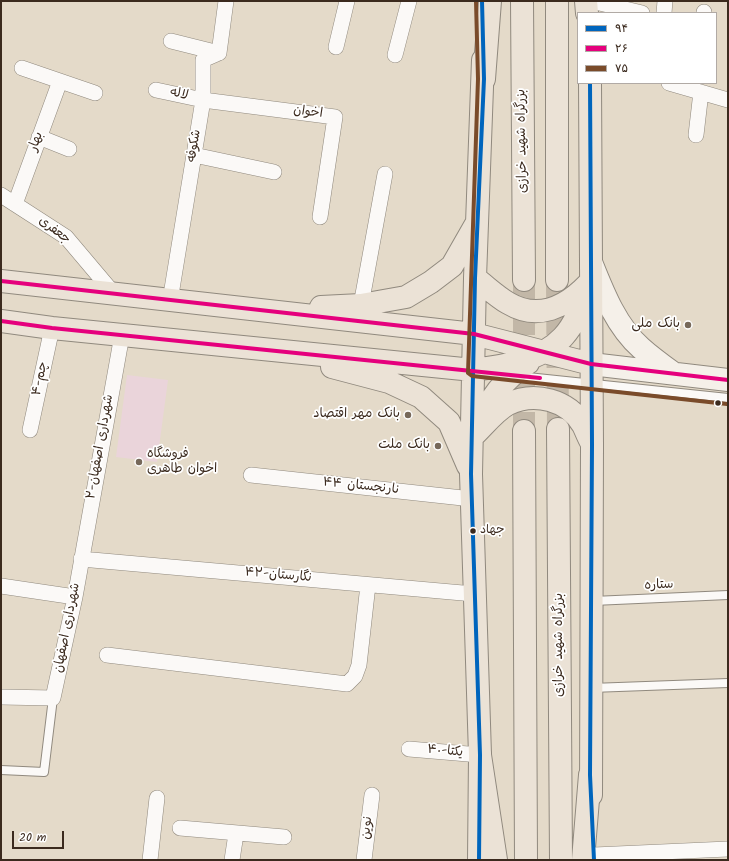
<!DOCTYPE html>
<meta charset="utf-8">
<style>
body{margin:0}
#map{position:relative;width:729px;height:861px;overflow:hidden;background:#e4dac9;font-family:Kalam,sans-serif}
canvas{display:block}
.frame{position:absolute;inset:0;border:2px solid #3b2a1e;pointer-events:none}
.legend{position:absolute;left:577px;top:12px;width:140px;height:72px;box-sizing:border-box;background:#fff;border:1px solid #b1aaa5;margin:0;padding:5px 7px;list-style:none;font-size:12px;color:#3b2a1e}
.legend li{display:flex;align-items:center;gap:8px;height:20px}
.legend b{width:20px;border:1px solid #b1aaa5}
.scale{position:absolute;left:12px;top:831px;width:52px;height:18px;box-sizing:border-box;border:2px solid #3b2a1e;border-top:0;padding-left:5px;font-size:12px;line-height:14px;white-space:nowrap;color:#3b2a1e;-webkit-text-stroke:3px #fff;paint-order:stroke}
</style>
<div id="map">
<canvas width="729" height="861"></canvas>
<div class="frame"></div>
<ul class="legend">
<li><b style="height:5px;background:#0065bd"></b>۹۴</li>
<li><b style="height:5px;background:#e5007d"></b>۲۶</li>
<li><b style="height:5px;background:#7a4b2a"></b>۷۵</li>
</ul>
<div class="scale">20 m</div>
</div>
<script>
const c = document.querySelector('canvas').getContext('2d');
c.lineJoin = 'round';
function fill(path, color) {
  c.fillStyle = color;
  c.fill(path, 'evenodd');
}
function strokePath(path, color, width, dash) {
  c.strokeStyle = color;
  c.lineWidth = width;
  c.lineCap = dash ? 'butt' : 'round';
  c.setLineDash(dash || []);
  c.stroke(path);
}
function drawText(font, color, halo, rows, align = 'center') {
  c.font = font + ' Kalam,"Playpen Sans Arabic",sans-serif';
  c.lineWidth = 3.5;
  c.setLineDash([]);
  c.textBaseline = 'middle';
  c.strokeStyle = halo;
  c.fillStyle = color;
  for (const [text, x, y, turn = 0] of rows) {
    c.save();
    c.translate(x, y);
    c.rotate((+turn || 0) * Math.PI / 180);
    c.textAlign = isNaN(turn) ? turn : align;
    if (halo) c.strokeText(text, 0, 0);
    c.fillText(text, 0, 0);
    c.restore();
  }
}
const built = new Path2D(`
 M127,375L168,380L157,462L116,457Z`);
const trunkTunnel = new Path2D(`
 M524,280V431
 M557,280L558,429`);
const service = new Path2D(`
 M518,376L728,398
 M593,601L728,595
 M591,688L728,683
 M1,770L44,772L53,698`);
const minor = new Path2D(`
 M591,1L642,13
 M664,13L665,1
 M704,13V12
 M171,41L219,53
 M336,47L347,1
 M395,55L409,1
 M22,68L95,93
 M669,83L728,100
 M156,90L203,100L335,117L320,217
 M696,135L701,92
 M39,137L69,149
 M194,155L274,172
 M1,195L66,237L115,295
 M15,204L60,81
 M170,301L203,100V60L219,53L226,1
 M361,305L385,174
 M30,430L52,328
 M251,475L472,499
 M81,559L474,594
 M1,586L75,597
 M107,655L347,684L355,676L359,665L368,585
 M1,697L53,698L75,597L122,335
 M409,749L480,755
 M180,828L284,837
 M594,855L728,849
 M150,860L157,798
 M232,860L236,834
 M364,860L372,795`);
const secondary = new Path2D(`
 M591,262C603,292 616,326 641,348C651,357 662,365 673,373
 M591,364L728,380`);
const primary = new Path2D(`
 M590,83L592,445L591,795
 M475,278C486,286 496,296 508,303C538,321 566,307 588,284
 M1,281L474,334L591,364
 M321,307L361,305L406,297L431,282L452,266L476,224
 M1,321L52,328L473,370C504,366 541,361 563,337C575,324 581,307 587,291
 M332,367L389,382L421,397L449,422L468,466
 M478,425C491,397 502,381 528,363
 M472,437C483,427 495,411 508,404C535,391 568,400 583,425C586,431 588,437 591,442
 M479,860L480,755L471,474L475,278L483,60`);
const trunk = new Path2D(`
 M522,1L524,280
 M557,1V280
 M586,1L587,13
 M484,79L490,1
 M558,429L561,860
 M524,431L526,860
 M480,755L496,860
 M583,860L590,775`);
const bus1 = new Path2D(`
 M590,83L592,445L590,775L594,860
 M479,860L480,755L471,474L475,278L484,79L482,1`);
const bus2 = new Path2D(`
 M1,281L474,334L591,364L728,380
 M1,321L52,328L540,378`);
const bus3 = new Path2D(`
 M476,1L478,79L468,373L472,376L727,404`);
const markers = [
 [688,325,4,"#76685a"],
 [718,403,3.5,"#3b2a1e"],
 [408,415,4,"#76685a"],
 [438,446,4,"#76685a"],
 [139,462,4,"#76685a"],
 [473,531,3.5,"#3b2a1e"]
];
const busNames = [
 ["جهاد",480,531]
];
const streetNames = [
 ["لاله",179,95,13],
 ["اخوان",308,113,7],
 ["بزرگراه شهید خرازی",523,141,-91],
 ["بهار",37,142,-70],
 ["شکوفه",195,146,-81],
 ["جعفری",54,231,37],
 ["۴-چم",41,379,-78],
 ["۲-شهرداری اصفهان",101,447,-80],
 ["۴۴ نارنجستان",361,487,6],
 ["۴۲-نگارستان",278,576,5],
 ["ستاره",659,586,-2],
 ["شهرداری اصفهان",68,628,-79],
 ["بزرگراه شهید خرازی",560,645,-90],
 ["۴۰-یکتا",445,752,5],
 ["نوین",368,828,-84]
];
const poiNames = [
 ["بانک ملی",680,325],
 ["بانک مهر اقتصاد",400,415],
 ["بانک ملت",430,446],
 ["فروشگاه",147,455,"left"],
 ["اخوان طاهری",147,470,"left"]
];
fill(built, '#ead4da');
strokePath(trunkTunnel, '#c2b7a7', 22, [22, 11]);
strokePath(service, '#90897e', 10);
strokePath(minor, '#90897e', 16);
strokePath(secondary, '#90897e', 24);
strokePath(primary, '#90897e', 24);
strokePath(trunk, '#90897e', 24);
strokePath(service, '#fbf9f7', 8);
strokePath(minor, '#fbf9f7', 15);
strokePath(secondary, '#f5f0e9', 22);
strokePath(primary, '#ebe2d6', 22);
strokePath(trunk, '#ebe2d6', 22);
strokePath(bus1, '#0065bd', 4);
strokePath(bus2, '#e5007d', 4);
strokePath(bus3, '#7a4b2a', 4);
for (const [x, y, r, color] of markers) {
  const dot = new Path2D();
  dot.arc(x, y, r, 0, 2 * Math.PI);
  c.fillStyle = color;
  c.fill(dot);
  strokePath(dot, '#fff', 1.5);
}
drawText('12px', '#3b2a1e', '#fff', busNames, 'left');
drawText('13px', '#3b2a1e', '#fff', streetNames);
drawText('13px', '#3b2a1e', '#fff', poiNames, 'right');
</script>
